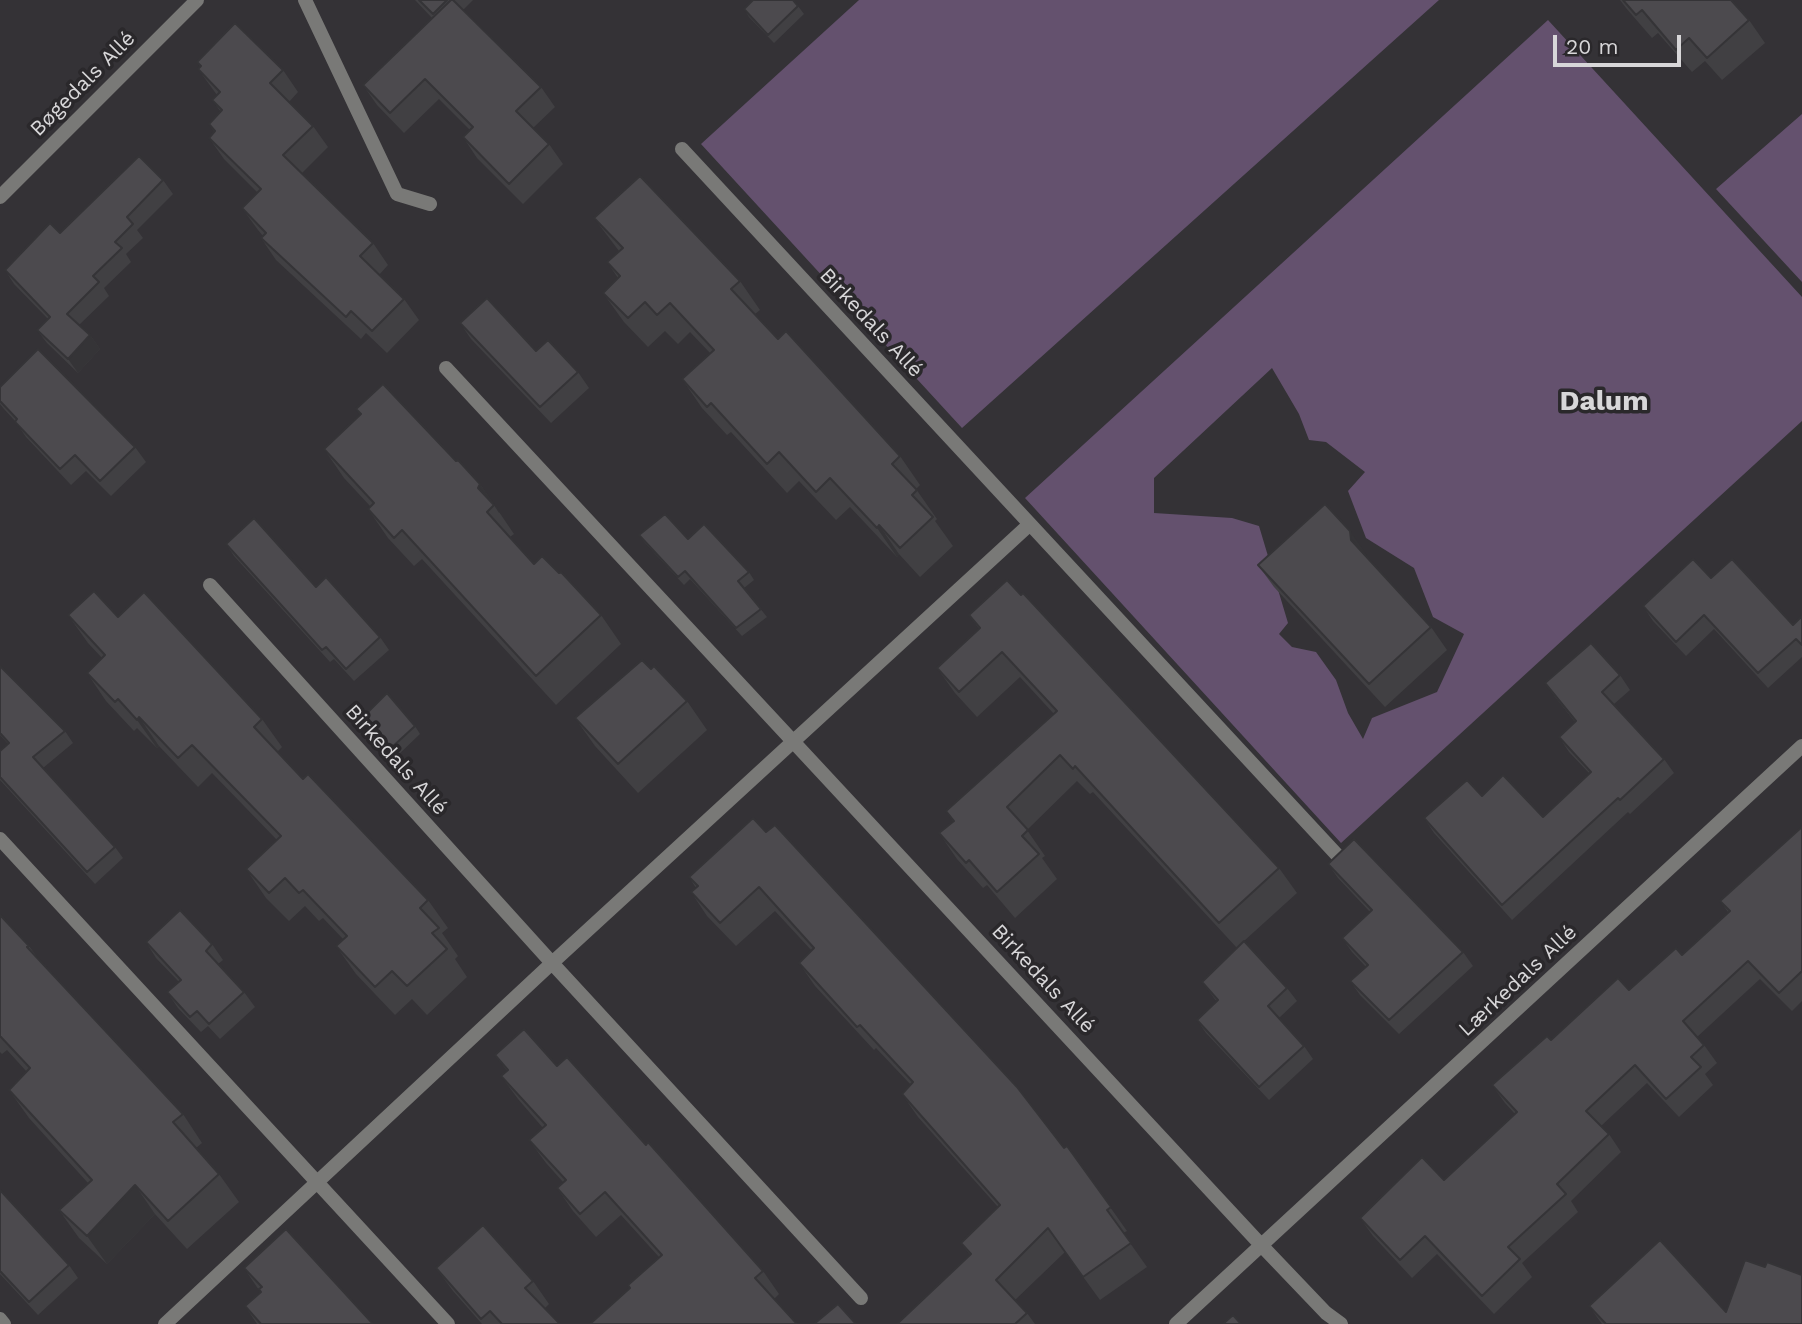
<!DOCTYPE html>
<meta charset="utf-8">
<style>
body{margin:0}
#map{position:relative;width:1802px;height:1324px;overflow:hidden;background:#343236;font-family:"Work Sans",sans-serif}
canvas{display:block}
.scale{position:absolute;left:1553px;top:35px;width:128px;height:32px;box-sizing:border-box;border:4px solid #d8d7d9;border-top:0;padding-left:9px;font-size:21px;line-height:24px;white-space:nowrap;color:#d8d7d9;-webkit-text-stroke:5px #2a282b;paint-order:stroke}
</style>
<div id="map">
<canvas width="1802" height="1324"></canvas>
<div class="scale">20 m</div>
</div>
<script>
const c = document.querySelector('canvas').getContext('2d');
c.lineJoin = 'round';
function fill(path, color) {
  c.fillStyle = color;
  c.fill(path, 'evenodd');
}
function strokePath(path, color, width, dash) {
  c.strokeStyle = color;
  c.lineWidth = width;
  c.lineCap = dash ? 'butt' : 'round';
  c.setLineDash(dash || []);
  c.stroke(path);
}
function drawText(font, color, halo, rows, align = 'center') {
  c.font = font + ' "Work Sans",sans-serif';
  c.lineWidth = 7;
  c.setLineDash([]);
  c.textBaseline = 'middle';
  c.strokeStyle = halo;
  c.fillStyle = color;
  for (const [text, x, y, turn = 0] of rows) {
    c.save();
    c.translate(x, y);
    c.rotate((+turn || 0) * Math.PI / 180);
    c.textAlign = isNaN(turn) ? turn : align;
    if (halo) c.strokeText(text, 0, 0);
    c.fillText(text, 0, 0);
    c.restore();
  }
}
const green = new Path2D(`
 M859,0H1439L962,428L701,144Z
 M1548,20L1802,297V421L1341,843L1025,498ZM1272,368L1299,414L1309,440L1326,442L1365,472L1348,491L1366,538L1414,568L1433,617L1464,634L1437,692L1372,718L1363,739L1348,713L1336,680L1316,652L1292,647L1279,634L1288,623L1259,526L1232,518L1154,513V478Z
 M1802,114V282L1716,189Z`);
const lane = new Path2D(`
 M305,0L397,194L430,204`);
const street = new Path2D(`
 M682,149L1338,856
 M0,197L197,0
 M446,368L1262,1246L1326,1313L1341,1324
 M210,585L552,963L861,1298
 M0,839L448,1324
 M0,1319L4,1324
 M165,1324L552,963L1030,524
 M1176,1324L1802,746`);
const wall = new Path2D(`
 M415,0H473L463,10L541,87L555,107L533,128L549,144L563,164L523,204L477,158L463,137L470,130L439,99L404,133L377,105L363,85L432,18Z
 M1620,0H1731L1749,20L1765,43L1722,80L1705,61L1692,72L1658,33L1652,38L1626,8Z
 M798,6L804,14L774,43L749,17L744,9Z
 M197,62L283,70L298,92L289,102L313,126L328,147L302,173L373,243L388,265L379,275L404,299L419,320L387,353L366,333L361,339L276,260L261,238L263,236L258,230L242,208L258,193L224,159L209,138L214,132L209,124L221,112L212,100L217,95L198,69L200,67Z
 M163,180L173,194L137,230L143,238L126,254L131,262L104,288L109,296L79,325L90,335L100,349L78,373L47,343L37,330L48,319L14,284L5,270L60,233Z
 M594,218L740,281L760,310L755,314L778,339L900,456L920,485L916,489L937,519L935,521L953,546L920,577L899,554L897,557L850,507L836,520L799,481L787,493L731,432L727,435L702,408L682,379L710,353L690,332L678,344L665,331L648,347L624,322L603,293L618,278L607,262L619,251Z
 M460,323L536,351L578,372L589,388L551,423L471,339Z
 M0,387L135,447L146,462L111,496L86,471L71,485L26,437L15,421L4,409L0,404Z
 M356,409L456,461L480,484L514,534L510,537L534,564L601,615L621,644L556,705L422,559L414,566L388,538L368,509L370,506L344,478L324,449L360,415Z
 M639,535L688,539L749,572L754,580L744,588L767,617L742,636L690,579L684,585L645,543Z
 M226,544L316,587L380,637L389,650L354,681L334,659L330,662L234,556Z
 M1366,554V557L1431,627L1447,650L1385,707L1274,587L1258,565Z
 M1711,578L1793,625L1802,616V657L1768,688L1714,629L1686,656L1653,621L1643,606Z
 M68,615L118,617L262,719L282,747L277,752L303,779L428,900L448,928L442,933L458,956L455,959L467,977L427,1015L412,999L395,1015L356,974L336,946L343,939L323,918L319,921L305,906L289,921L266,898L246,869L277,840L212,773L198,787L159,746L157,748L137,728L134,731L106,701L87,673L102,658L88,643Z
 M969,615L1279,868L1297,893L1244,941L1287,988L1297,1001L1279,1018L1304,1046L1313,1059L1269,1100L1206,1033L1197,1020L1217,1002L1202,982L1237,948L1093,792L1090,794L1077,781L1027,830L1045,856L1042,858L1057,879L1015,918L987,885L983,888L957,859L939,833L953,821L946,811L1054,714L1020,677L977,717L955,693L937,668L979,629Z
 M0,666L65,731L73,743L43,768L115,847L123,858L95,884L0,780V751L8,744L0,735Z
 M651,669L687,701L707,730L638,793L595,746L575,718Z
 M1620,675L1630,690L1614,704L1664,759L1674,773L1630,814L1628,812L1512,920L1434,833L1424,818L1482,796L1543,817L1589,773L1569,752L1559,737L1575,722L1555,697L1545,683Z
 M361,719L415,726L420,734L396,757L366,727Z
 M753,818L1064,1148L1067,1146L1127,1231L1123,1233L1147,1267L1100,1300L1065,1252L1015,1300L1027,1313L1035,1324H897L970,1255L961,1243L998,1207L918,1117L902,1094L911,1085L876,1048L874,1050L815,986L799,963L812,951L775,911L736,946L707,916L691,892L696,888L689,877Z
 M1802,827V1001L1792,1011L1760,979L1697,1037L1704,1045L1717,1063L1705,1074L1713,1085L1679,1117L1647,1083L1601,1126L1609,1134L1621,1152L1571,1201L1578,1212L1522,1263L1532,1277L1494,1314L1437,1254L1412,1278L1373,1236L1360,1218L1444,1180L1515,1114L1505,1103L1492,1085L1551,1040L1682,955L1728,912L1720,901Z
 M1328,864L1463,952L1473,966L1399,1034L1360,995L1350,981L1366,967L1352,952L1342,938L1370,912L1338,878Z
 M0,915L29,946L37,957L183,1114L202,1143L196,1148L219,1174L239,1202L187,1249L155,1214L107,1264L79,1238L59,1210L88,1183L29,1118L9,1090L27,1072L7,1050L2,1054L0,1052Z
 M146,942L212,944L223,960L218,964L244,992L255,1007L220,1039L208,1026L201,1032L178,1008L167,992L179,982L156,958Z
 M495,1055L557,1066L646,1145L763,1271L779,1294L774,1299L630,1288L659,1257L621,1215L596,1237L573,1211L557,1188L563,1182L546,1163L529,1140L543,1128L518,1099L501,1076L507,1071Z
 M0,1190L69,1265L78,1278L38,1315L0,1274Z
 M1765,1267L1802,1324H1602L1589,1306L1726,1312Z
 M244,1268L373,1324H257L245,1306L261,1293Z
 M436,1268L533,1281L549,1304L545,1308L560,1324H482L453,1291Z`);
const shadedWall = new Path2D(`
 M90,335L100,349L78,373L68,359Z
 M480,484L500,512L499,513L494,505L478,488Z
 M879,525L899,554L897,557L877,528Z
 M1350,531L1366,554L1367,563L1351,540Z
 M139,717L159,746L157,748L137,720Z
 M135,1185L155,1214L107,1264L87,1236Z`);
const building = new Path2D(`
 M419,0H447L433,14Z
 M451,0H453L541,87L516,111L549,144L509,184L463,137L473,127L425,79L390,113L363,85Z
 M753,0H793L798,6L768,35L744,9Z
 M1623,0H1731L1749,20L1707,58L1689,38L1676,50L1642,10L1636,15Z
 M235,23L283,70L270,83L313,126L283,155L373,243L360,256L404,299L372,331L351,311L346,317L261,238L266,233L242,208L261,189L209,138L215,131L209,124L222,110L212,100L220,92L198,69L201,66L197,62Z
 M139,156L163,180L127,217L133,224L115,242L122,248L93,276L99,282L67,314L90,335L68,359L37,330L50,317L5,270L50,223L60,233Z
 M640,176L740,281L731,289L778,339L786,331L900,456L892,464L917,490L912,495L933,517L900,548L879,525L877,528L830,478L816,492L779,452L767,464L711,403L707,407L682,379L714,350L670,303L657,315L645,302L628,318L603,293L620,276L607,262L623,248L594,218Z
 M487,298L536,351L548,340L578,372L540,407L460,323Z
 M38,349L135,447L100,481L75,455L60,469L15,422L17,419L0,401V387Z
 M383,384L456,461L458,460L480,484L478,488L494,505L487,512L534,564L542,556L559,573L561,572L601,615L536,676L402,530L394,538L368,509L374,503L324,449L361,414L356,409Z
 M1325,504L1350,531L1351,540L1431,627L1369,684L1258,565Z
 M665,514L688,539L704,524L749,572L738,581L761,609L736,628L685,571L678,577L639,535Z
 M254,518L316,587L326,577L380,637L346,669L326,647L322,650L226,544Z
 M1693,559L1711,578L1732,559L1793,625L1802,616V645L1796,639L1758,673L1704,615L1676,642L1643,606Z
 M1007,580L1021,595L1023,593L1279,868L1219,923L1075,766L1073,769L1060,755L1007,807L1028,830L1022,836L1039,854L997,892L969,860L966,863L939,833L954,821L946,811L1057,711L1002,652L959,692L937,668L980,628L969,615Z
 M94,591L118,617L144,592L262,719L254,727L303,779L308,774L428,900L420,908L439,928L432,933L447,949L407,986L392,971L375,987L336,946L347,936L303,890L299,893L285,878L269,893L246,869L281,836L192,745L178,758L139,717L137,720L118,699L115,702L87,673L105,655L68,615Z
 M1591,643L1620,675L1602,692L1664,759L1620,800L1618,798L1502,905L1424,818L1467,780L1482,796L1503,775L1543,817L1591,772L1559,737L1576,721L1545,683Z
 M642,660L651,669L654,666L687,701L618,764L575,718Z
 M0,666L65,731L33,757L115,847L87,872L0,777V751L9,743L0,733Z
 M387,693L415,726L390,749L361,719Z
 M753,818L766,832L775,825L1017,1087L1064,1148L1067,1146L1111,1207L1107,1210L1131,1243L1083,1277L1048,1228L996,1280L1027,1313L1015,1324H897L971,1254L961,1243L1000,1205L902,1094L913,1082L860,1025L857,1027L799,963L814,948L759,887L720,923L691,892L698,886L689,877Z
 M1802,827V971L1779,993L1748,961L1683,1021L1704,1045L1691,1057L1701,1067L1666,1099L1635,1065L1586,1111L1609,1134L1557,1184L1566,1194L1508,1247L1520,1259L1482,1296L1425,1236L1400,1260L1360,1218L1422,1157L1444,1180L1517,1112L1492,1085L1547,1036L1551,1040L1618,978L1629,990L1676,948L1682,955L1730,911L1720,901Z
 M1354,839L1463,952L1389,1020L1350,981L1368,965L1342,938L1372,910L1328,864Z
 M180,910L212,944L206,951L244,992L209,1024L197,1011L190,1017L167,992L181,980L146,942Z
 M0,915L29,946L27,947L183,1114L173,1122L219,1174L168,1221L135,1185L87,1236L59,1210L92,1180L9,1090L30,1068L0,1036Z
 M1244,941L1287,988L1268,1006L1304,1046L1259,1087L1197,1020L1218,1000L1202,982Z
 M524,1029L557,1066L567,1057L646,1145L648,1142L763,1271L755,1278L797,1324H590L630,1288L628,1285L662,1255L605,1192L580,1214L557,1188L566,1180L529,1140L546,1125L501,1076L508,1070L495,1055Z
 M0,1190L69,1265L29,1302L0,1271Z
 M483,1225L533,1281L525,1288L560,1324H502L490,1311L481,1319L436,1268Z
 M286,1229L373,1324H261L245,1306L261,1292L259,1289L262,1287L244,1268Z
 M1660,1240L1726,1312L1745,1260L1765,1267L1767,1262L1802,1275V1324H1606L1589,1306Z
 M838,1304L856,1324H814Z
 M1233,1315L1241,1324H1223Z`);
const streetNames = [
 ["Bøgedals Allé",83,84,-45],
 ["Birkedals Allé",871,323,47],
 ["Birkedals Allé",396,760,48],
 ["Birkedals Allé",1043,979,47],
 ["Lærkedals Allé",1518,981,-43]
];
const districtNames = [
 ["Dalum",1604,402]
];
fill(green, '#64516e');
strokePath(lane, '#797977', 14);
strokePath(street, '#797977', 14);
fill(wall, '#414043');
fill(shadedWall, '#353437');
fill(building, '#4c4a4e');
strokePath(building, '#353437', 2);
drawText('21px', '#d8d7d9', '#2a282b', streetNames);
drawText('bold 28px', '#d8d7d9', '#2a282b', districtNames);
</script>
